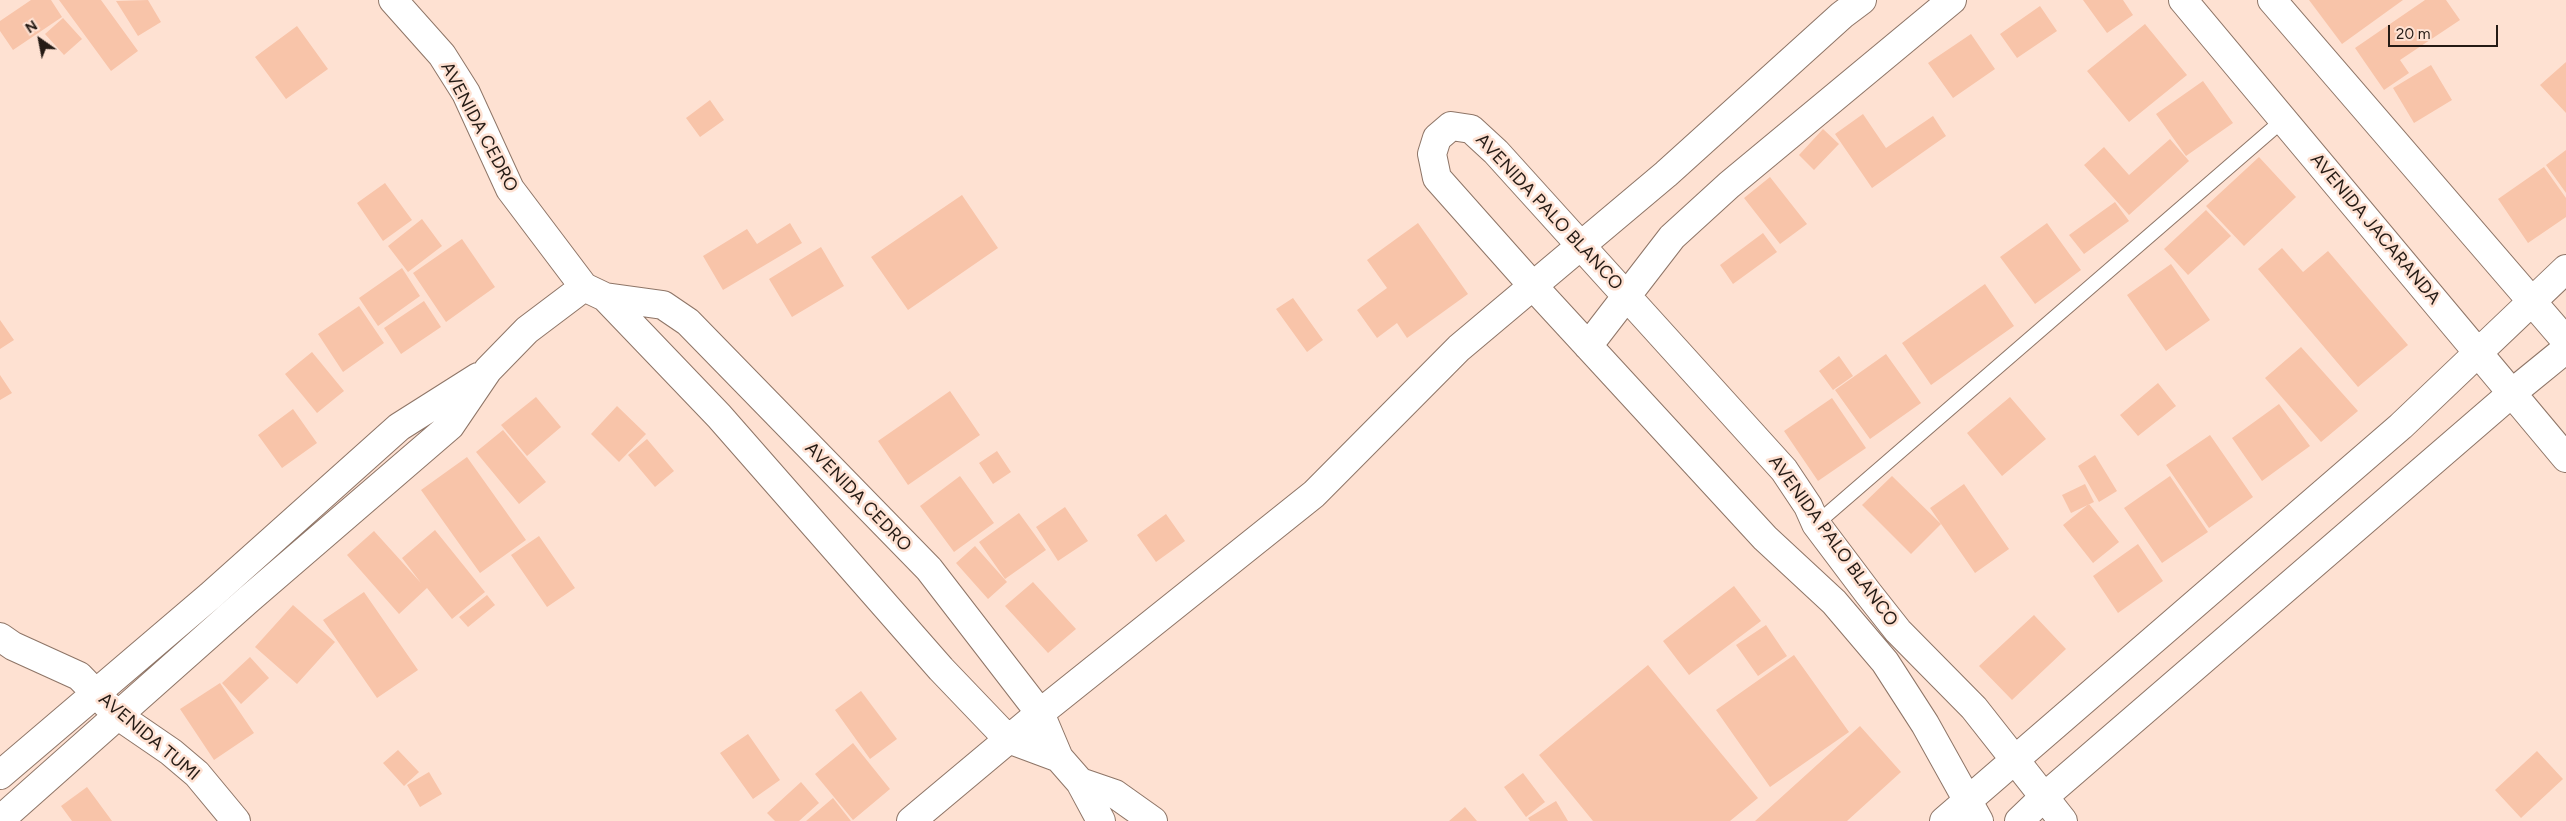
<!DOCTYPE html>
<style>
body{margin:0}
#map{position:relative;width:2566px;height:821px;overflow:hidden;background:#fee1d2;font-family:Figtree,sans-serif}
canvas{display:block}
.north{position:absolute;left:15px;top:15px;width:50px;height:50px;-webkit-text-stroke:4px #fee1d2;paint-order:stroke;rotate:327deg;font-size:14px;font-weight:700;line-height:20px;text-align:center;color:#251b15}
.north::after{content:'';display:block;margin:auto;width:18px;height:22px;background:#251b15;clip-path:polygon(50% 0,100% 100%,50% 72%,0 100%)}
.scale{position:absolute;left:2388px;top:25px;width:110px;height:22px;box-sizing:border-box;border:2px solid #251b15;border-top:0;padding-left:6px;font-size:15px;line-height:18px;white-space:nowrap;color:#251b15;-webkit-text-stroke:4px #fee1d2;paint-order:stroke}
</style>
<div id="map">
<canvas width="2566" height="821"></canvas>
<div class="north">N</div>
<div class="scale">20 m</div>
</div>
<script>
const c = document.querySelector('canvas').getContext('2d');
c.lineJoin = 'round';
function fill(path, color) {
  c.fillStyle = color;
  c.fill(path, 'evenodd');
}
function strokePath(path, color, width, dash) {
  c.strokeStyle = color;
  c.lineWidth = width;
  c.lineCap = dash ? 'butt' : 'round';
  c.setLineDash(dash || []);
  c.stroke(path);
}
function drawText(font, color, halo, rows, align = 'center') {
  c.font = font + ' Figtree,sans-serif';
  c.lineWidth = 5;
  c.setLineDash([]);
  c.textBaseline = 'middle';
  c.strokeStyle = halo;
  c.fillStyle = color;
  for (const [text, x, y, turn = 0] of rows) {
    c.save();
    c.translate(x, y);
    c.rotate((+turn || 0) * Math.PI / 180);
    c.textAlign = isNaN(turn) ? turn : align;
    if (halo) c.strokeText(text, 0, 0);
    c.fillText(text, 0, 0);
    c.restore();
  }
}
const building = new Path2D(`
 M31,0H51L62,17L13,50L0,31V21Z
 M59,0H101L138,51L111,71Z
 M148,0L161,22L138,36L116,1Z
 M2083,0H2123L2133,15L2107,33Z
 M2309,0H2403L2342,44Z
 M2425,0H2446L2460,20L2400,60L2409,73L2384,90L2355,48Z
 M2040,6L2057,31L2017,58L2000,34Z
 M63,18L82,39L64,55L45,34Z
 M2145,24L2187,75L2129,122L2087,71Z
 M297,26L328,69L286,99L255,57Z
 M1971,34L1995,69L1953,98L1928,63Z
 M2566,62V113L2540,85Z
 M2431,65L2452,100L2414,123L2393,88Z
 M2203,81L2233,123L2186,156L2156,114Z
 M710,100L724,120L700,137L686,118Z
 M1863,114L1886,148L1933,116L1946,136L1872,188L1835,134Z
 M1823,129L1839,144L1814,170L1799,155Z
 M2170,139L2189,161L2129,215L2084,165L2104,147L2129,175Z
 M2566,150V193L2546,165Z
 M2259,157L2296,197L2244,246L2206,206Z
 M2544,167L2566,198V217L2528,243L2498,199Z
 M1770,177L1807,224L1780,244L1744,198Z
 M385,183L412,220L383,241L357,203Z
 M962,195L998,248L908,310L871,257Z
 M2115,202L2129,221L2084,254L2069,235Z
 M2206,210L2231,236L2188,275L2164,249Z
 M422,219L442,246L408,272L388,246Z
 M790,223L802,243L723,290L703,256L747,229L757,244Z
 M1418,223L1468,294L1407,338L1397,323L1377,338L1357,310L1387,288L1367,260Z
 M2047,223L2081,270L2035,304L2000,257Z
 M1763,233L1777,252L1733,284L1720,265Z
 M462,239L495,287L446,322L413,273Z
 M821,247L844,286L792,317L769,279Z
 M2282,248L2303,272L2328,251L2408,345L2358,387L2258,269Z
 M2171,264L2210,320L2166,351L2127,295Z
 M402,268L420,296L378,326L359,298Z
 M1985,284L2014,326L1931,385L1902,343Z
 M1293,298L1323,340L1307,352L1276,309Z
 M424,301L441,327L401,354L384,328Z
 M359,306L384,343L343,372L318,334Z
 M0,320L14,340L0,349Z
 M2301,347L2358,411L2321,442L2265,378Z
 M312,352L344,391L317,413L285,374Z
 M1886,354L1921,403L1870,439L1835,390Z
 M1839,356L1853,376L1833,390L1819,371Z
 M0,375L12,393L0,400Z
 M2158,383L2176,406L2138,436L2120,415Z
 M950,391L980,435L908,485L878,441Z
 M536,397L561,427L527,456L501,425Z
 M2010,397L2046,439L2002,476L1967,433Z
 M1832,398L1866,448L1818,481L1784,431Z
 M2279,404L2310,446L2262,481L2232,438Z
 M617,406L646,434L619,462L591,434Z
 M293,409L317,443L282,468L258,435Z
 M503,430L546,482L519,504L476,452Z
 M2210,435L2253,497L2209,528L2166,465Z
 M647,439L674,471L655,487L628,455Z
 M997,451L1011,472L993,484L979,463Z
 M2095,455L2117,491L2099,502L2078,466Z
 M467,457L526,540L480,573L421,490Z
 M960,476L994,523L954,552L920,506Z
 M1892,476L1941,524L1911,554L1862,505Z
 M2170,476L2208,532L2162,563L2124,508Z
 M1964,484L2009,549L1975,573L1930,508Z
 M2085,484L2094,502L2071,513L2062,495Z
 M2089,504L2119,542L2093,563L2063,525Z
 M1065,507L1088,541L1058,561L1036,527Z
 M1019,513L1046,550L1005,579L979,542Z
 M1166,514L1185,541L1156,562L1137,535Z
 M435,530L485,592L452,619L427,588L399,614L347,555L374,531L421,583L402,558Z
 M539,536L575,588L547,607L511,555Z
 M2138,544L2163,581L2118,613L2093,576Z
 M975,546L1007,582L988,599L956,563Z
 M1033,582L1076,629L1048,653L1005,606Z
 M1734,586L1761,621L1689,675L1663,641Z
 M364,592L418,670L377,698L323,620Z
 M487,595L495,605L468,627L459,617Z
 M293,605L335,642L297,684L255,647Z
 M2034,615L2066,649L2012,700L1979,666Z
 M1766,625L1787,656L1758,676L1736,645Z
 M1794,655L1849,732L1770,787L1716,710Z
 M250,657L269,678L241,704L222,683Z
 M1648,665L1758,798L1730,821H1593L1539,755Z
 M220,683L254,733L214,760L180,709Z
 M861,691L897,739L870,759L835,710Z
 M1860,726L1901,772L1847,821H1755Z
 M748,734L780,780L753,799L720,753Z
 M853,743L890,789L853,820L815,774Z
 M398,750L419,772L404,786L383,763Z
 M2537,751L2563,779L2521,818L2495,790Z
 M429,772L442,794L420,807L407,785Z
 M1523,773L1545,802L1526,817L1504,787Z
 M801,782L819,803L799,821H775L767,813Z
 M87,787L112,821H72L61,806Z
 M833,798L851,821H806Z
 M1556,801L1568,821H1530L1528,818Z
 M1465,807L1477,821H1449Z`);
const lane = new Path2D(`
 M1816,524L2283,120`);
const street = new Path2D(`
 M393,0L442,55L466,93L510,189L584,287L605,297L663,305L688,322L929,569L1040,713L1059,758L1080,782L1101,821
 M2183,0L2566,458
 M2272,0L2566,341
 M605,297L719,416L941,669L1008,739L1059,758
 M1588,346L1672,237L1729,185L1952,0
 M0,637L13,646L79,676L117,715L171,752L197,774L236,821
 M0,775L210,596L399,427L478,377
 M1080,782L1115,794L1153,821
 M0,820L249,599L450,426L488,370L527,330L584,287
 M911,821L1040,713L1314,494L1459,348L1666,174L1842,15L1862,0
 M1944,821L2401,426L2566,269
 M1979,821L1925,724L1885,662L1834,602L1765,538L1533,286L1437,178L1432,154L1437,138L1451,126L1471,129L1496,152L1784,470L1808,506L1816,524L1868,593L1898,631L1974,708L2063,821
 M2019,821L2044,797L2512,393L2566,349`);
const streetNames = [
 ["AVENIDA CEDRO",479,127,62],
 ["AVENIDA PALO BLANCO",1549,212,47],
 ["AVENIDA JACARANDA",2375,229,50],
 ["AVENIDA CEDRO",858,497,46],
 ["AVENIDA PALO BLANCO",1833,541,54],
 ["AVENIDA TUMI",149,737,40]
];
fill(building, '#f8c4a9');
strokePath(lane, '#8e7567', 16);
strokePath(street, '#8e7567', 30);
strokePath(lane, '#fff', 14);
strokePath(street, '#fff', 28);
drawText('18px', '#251b15', '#fee1d2', streetNames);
</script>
